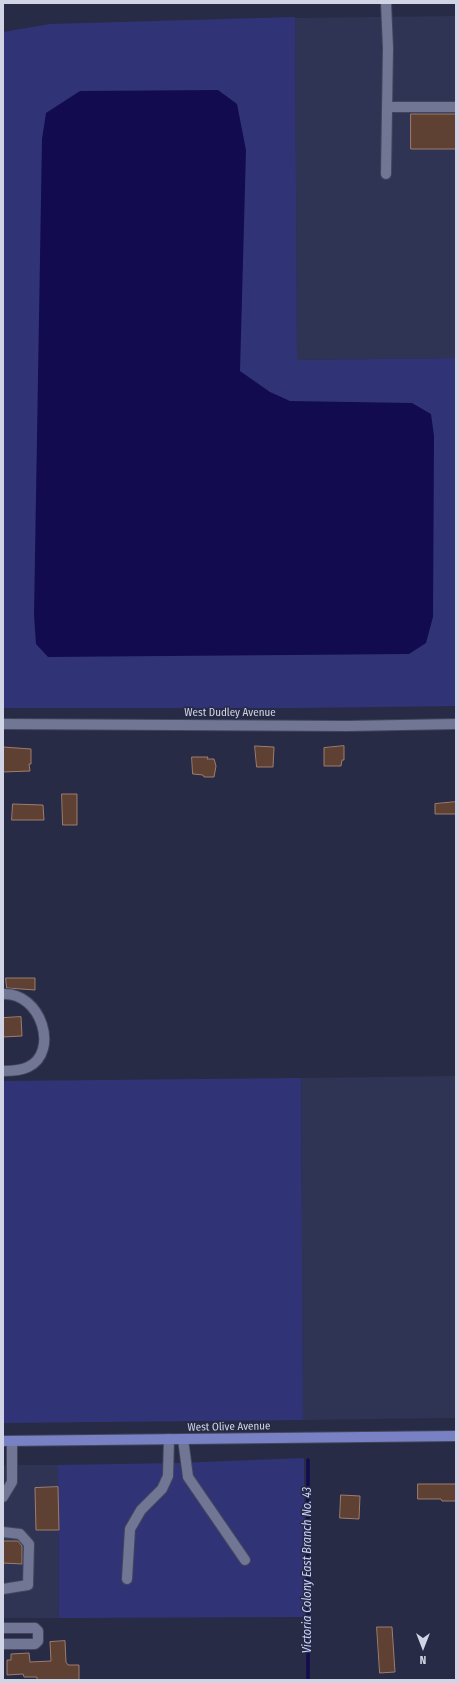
<!DOCTYPE html>
<style>
body{margin:0}
#map{position:relative;width:459px;height:1683px;overflow:hidden;background:#272b45;font-family:"Fira Sans Condensed",sans-serif}
canvas{display:block}
.frame{position:absolute;inset:0;border:4px solid #d0d4e5;pointer-events:none}
.north{position:absolute;left:403px;top:1627px;width:40px;height:40px;-webkit-text-stroke:3px #272b45;paint-order:stroke;rotate:180deg;font-size:11px;font-weight:700;line-height:16px;text-align:center;color:#d0d4e5}
.north::after{content:'';display:block;margin:auto;width:14px;height:18px;background:#d0d4e5;clip-path:polygon(50% 0,100% 100%,50% 72%,0 100%)}
</style>
<div id="map">
<canvas width="459" height="1683"></canvas>
<div class="frame"></div>
<div class="north">N</div>
</div>
<script>
const c = document.querySelector('canvas').getContext('2d');
c.lineJoin = 'round';
function fill(path, color) {
  c.fillStyle = color;
  c.fill(path, 'evenodd');
}
function strokePath(path, color, width, dash) {
  c.strokeStyle = color;
  c.lineWidth = width;
  c.lineCap = dash ? 'butt' : 'round';
  c.setLineDash(dash || []);
  c.stroke(path);
}
function drawText(font, color, halo, rows, align = 'center') {
  c.font = font + ' "Fira Sans Condensed",sans-serif';
  c.lineWidth = 3;
  c.setLineDash([]);
  c.textBaseline = 'middle';
  c.strokeStyle = halo;
  c.fillStyle = color;
  for (const [text, x, y, turn = 0] of rows) {
    c.save();
    c.translate(x, y);
    c.rotate((+turn || 0) * Math.PI / 180);
    c.textAlign = isNaN(turn) ? turn : align;
    if (halo) c.strokeText(text, 0, 0);
    c.fillText(text, 0, 0);
    c.restore();
  }
}
const built = new Path2D(`
 M456,16V358L297,360L295,18Z
 M456,1076V1418L303,1420L301,1078Z
 M3,1465H58L59,1618H3Z`);
const green = new Path2D(`
 M295,17L297,360L456,358V706L299,708H3V32L50,24Z
 M301,1078L303,1420L3,1423V1081Z
 M304,1458L305,1617L59,1618L58,1465L178,1463Z`);
const water = new Path2D(`
 M218,90L237,104L246,150L240,371L270,392L290,401L412,403L431,414L434,436L433,617L426,643L409,654L48,657L36,644L34,615L42,139L46,113L80,91Z`);
const stream = new Path2D(`
 M308,1460V1680`);
const building = new Path2D(`
 M411,114H456V149H411Z
 M255,746L274,747L273,767H257Z
 M344,746V760H342L341,766H324V748Z
 M3,747L31,749V764H29L30,771L3,772Z
 M192,757H208L207,759H214L216,766L214,777H204L203,775L193,774Z
 M62,794H77V825H63Z
 M456,802V814H435V804Z
 M13,804L43,805L44,820H12Z
 M6,978H35V990L7,988Z
 M21,1017L22,1036L3,1037V1018Z
 M418,1484H456V1501H442L441,1499H418Z
 M58,1487L59,1530H36L35,1488Z
 M341,1495L360,1496L359,1519L340,1518Z
 M3,1541H18L22,1546V1564L3,1563Z
 M377,1627H392L395,1672L380,1673Z
 M65,1641L66,1662L68,1665H79V1680H37V1677H24L23,1674L7,1675V1660H11V1654L29,1653L30,1662L51,1661L50,1642Z`);
const minor = new Path2D(`
 M386,3L388,48L386,174
 M387,107H456
 M3,724L347,726L456,724
 M3,994C41,992 60,1052 28,1067C20,1071 11,1071 3,1071
 M183,1439L188,1477L245,1560
 M3,1497L12,1482V1441
 M3,1532L20,1534L29,1544L28,1585L3,1589
 M127,1579L130,1529L141,1510L162,1489L168,1476L169,1439
 M3,1628H35L38,1631V1641L35,1644H3`);
const major = new Path2D(`
 M3,1441L456,1436`);
const streetNames = [
 ["West Dudley Avenue",230,713],
 ["West Olive Avenue",229,1427,-1]
];
const waterNames = [
 ["Victoria Colony East Branch No. 43",308,1570,-90]
];
fill(built, '#2f3454');
fill(green, '#303476');
fill(water, '#130b4f');
strokePath(stream, '#130b4f', 3.5);
fill(building, '#5f4133');
strokePath(building, '#9e7d6d', 1);
strokePath(minor, '#42455b', 12);
strokePath(major, '#42455b', 12);
strokePath(minor, '#707694', 10);
strokePath(major, '#7881c3', 10);
drawText('11px', '#d0d4e5', '#272b45', streetNames);
drawText('italic 12px', '#cad2fb', '#272b45', waterNames);
</script>
